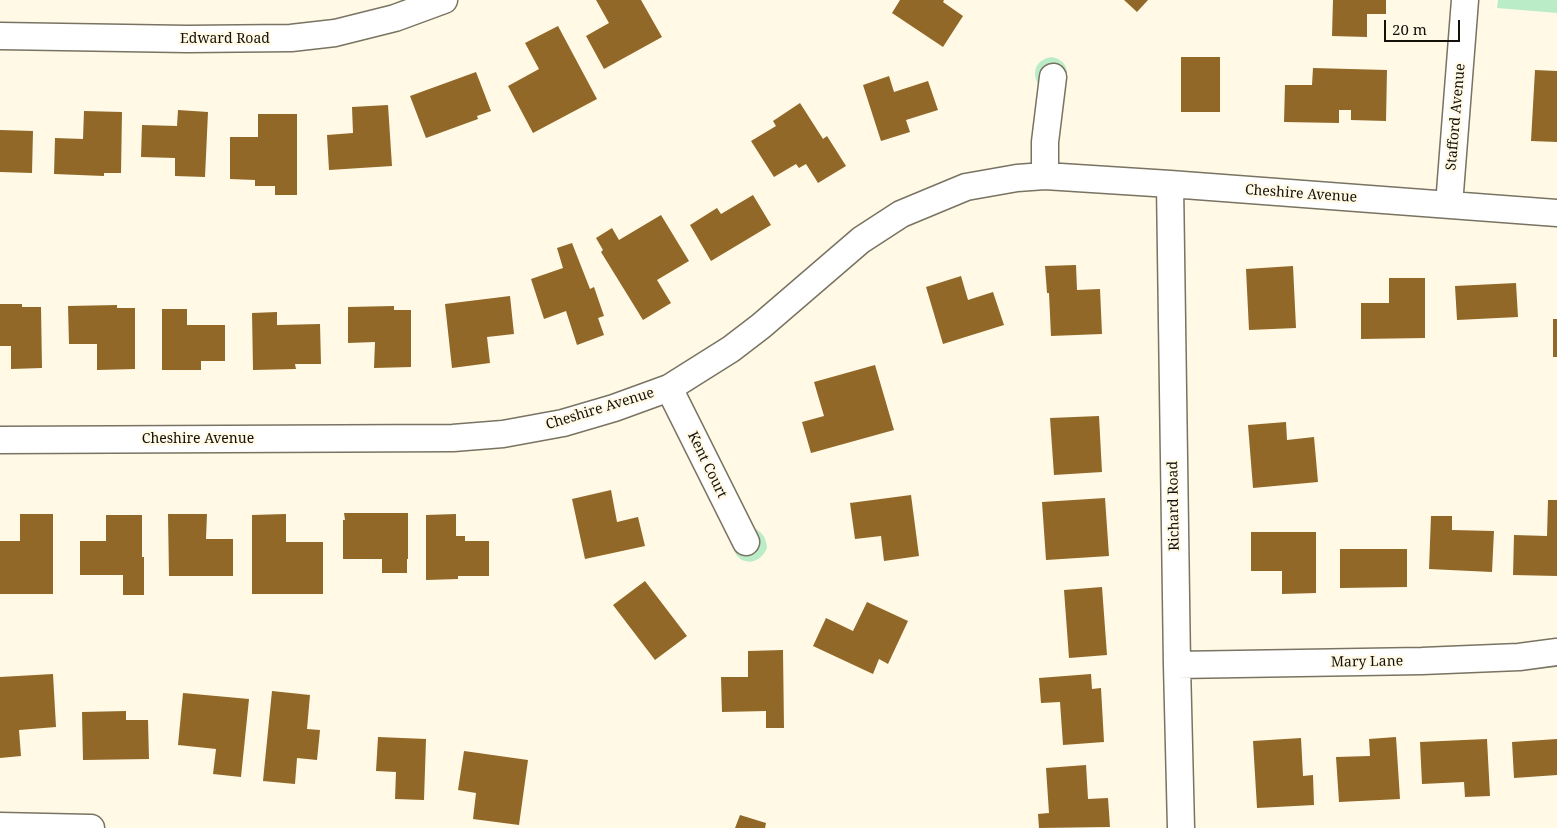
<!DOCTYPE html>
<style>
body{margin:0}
#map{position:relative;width:1557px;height:828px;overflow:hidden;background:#fff9e5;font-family:"Noto Serif",serif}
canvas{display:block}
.scale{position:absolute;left:1384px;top:20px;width:76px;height:22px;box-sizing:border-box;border:2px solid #13110a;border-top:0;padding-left:6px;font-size:15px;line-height:18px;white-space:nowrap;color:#13110a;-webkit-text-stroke:4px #fff9e5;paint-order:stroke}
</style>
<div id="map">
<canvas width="1557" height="828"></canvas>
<div class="scale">20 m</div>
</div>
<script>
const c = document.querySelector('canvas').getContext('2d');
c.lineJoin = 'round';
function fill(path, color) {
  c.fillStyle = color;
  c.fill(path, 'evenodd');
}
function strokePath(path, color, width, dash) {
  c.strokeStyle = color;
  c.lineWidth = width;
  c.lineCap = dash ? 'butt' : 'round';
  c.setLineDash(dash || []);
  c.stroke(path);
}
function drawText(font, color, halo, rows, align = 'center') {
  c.font = font + ' "Noto Serif",serif';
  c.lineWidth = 4.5;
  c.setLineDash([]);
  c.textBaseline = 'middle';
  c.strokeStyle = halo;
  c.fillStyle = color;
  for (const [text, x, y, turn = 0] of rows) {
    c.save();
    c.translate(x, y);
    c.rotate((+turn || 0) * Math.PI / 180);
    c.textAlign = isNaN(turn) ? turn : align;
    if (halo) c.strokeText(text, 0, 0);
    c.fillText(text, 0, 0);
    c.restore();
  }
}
const green = new Path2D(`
 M1498,0H1557V13L1497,8Z
 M1051,57C1066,59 1071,72 1064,85L1039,86C1031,73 1035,60 1051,57Z
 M750,527C761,530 766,536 767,548C758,570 731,564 733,540Z`);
const building = new Path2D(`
 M596,0H641L662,37L604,69L586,36L609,23Z
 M900,0H944L943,2L963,16L943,47L892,13Z
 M1124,0H1148L1137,12Z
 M1333,0H1386V14H1367V37L1332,36Z
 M558,26L597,99L533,133L508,86L539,69L525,43Z
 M1181,57H1220V112H1181Z
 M1313,68L1387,70L1386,121L1351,120V110H1339V123L1284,122L1285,85H1312Z
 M1535,70L1557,71V142L1531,141Z
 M476,72L491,111L477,116L478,119L426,138L410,96Z
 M889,76L894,92L928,81L938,110L906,120L910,132L881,141L863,85Z
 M800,103L823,139L827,136L846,166L818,183L806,164L799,168L796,164L774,177L751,141L776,126L773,121Z
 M388,105L392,166L329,170L327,135L353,133L352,107Z
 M178,110L208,112L205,177L175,176V158L141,157L142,125L177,126Z
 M84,111L122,112L121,173H104V176L54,174L55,138L83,139Z
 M258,114H297V195H275V186H255V180L230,179V137H258Z
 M0,130L33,131L32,173L0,172Z
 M753,195L771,225L711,261L690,225L717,208L721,214Z
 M661,215L689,261L657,280L671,303L643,320L601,252L603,250L596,238L612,228L619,240Z
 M572,243L590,289L594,287L604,316L598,318L604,335L577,345L566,311L544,319L531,279L563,268L557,248Z
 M1076,265L1077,290L1100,289L1102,334L1051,336L1049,293H1047L1045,266Z
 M1293,266L1296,328L1249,330L1246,269Z
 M961,276L968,300L993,292L1004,325L943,344L926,287Z
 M1389,278H1425V338L1361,339V303H1389Z
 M1516,283L1518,317L1457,320L1455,286Z
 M510,296L514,334L487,337L490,363L452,368L445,304Z
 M0,304H22V307H41L42,368L11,369V346H0Z
 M117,305V308H135V369L97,370V344H69L68,306Z
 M394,306V310H411V367L374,368L375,342L348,343V307Z
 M162,309H187V325H225V361H201V370H162Z
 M277,312V325L320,324L321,364H295L296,369L253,370L252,313Z
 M1553,319H1557V357H1553Z
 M875,365L894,430L811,453L802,422L824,416L814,382Z
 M1099,416L1102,472L1054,475L1050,418Z
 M1286,422L1287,440L1314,437L1318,482L1253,488L1248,425Z
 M611,490L617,522L638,517L645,546L585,559L572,499Z
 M911,495L919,556L884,561L881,536L855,539L850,503Z
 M1105,498L1109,556L1046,560L1042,502Z
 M1548,500H1557V576L1513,575L1514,535L1547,536Z
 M344,513H408V559H407V573H382V559H343V520H345Z
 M20,514H53V594H0V541H20Z
 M168,514H207L206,539H233V576H169Z
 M286,514V542H323V594H252V515Z
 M456,514V536H465V541H489V576H458V579L426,580V515Z
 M106,515H142V557H144V595H123V575H80V541H106Z
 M1431,516H1452V530L1494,531L1492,572L1429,569Z
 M1251,532H1316V593L1282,594V571H1251Z
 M1340,549H1407V587L1340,588Z
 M645,581L687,636L655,660L613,605Z
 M1102,587L1107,655L1069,658L1064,590Z
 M867,602L908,621L888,664L879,659L873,674L813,646L826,618L853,631Z
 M783,650L784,728H766V711L722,712L721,677H748V651Z
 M53,674L56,727L19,730L21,756L0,758V677Z
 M1091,674L1092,689L1101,688L1104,742L1063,745L1060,702L1041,703L1039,678Z
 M272,691L310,695L307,729L320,730L317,760L297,758L295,784L263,781Z
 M183,693L249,699L241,777L213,774L216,749L178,745Z
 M126,711V720H148L149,759L83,760L82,712Z
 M378,737L426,739L424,800L395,799L396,772L376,771Z
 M1396,737L1400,799L1339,802L1336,757L1370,756L1369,739Z
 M1301,738L1303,776L1313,775L1314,805L1257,808L1253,741Z
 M1487,739L1490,796L1465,797L1464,782L1422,784L1420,742Z
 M1557,739V775L1514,778L1512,742Z
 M464,751L528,760L519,825L473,819L476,793L458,790Z
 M1086,765L1088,799L1108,798L1110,827L1039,828L1038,814L1049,813L1046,768Z
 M740,815L766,823L765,828H735Z`);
const street = new Path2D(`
 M0,36L187,39L291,38L335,33L395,18L444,0
 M1045,176V142L1053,77
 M1170,184L1177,665L1181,828
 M1449,205L1465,0
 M669,388L746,542
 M0,440L453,438L503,434L563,423L614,408L669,388L731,349L761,326L861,240L901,214L966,187L1017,178L1045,176L1170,184L1557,213
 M1177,665L1422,661L1519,657L1557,652
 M0,826L91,828`);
const streetNames = [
 ["Edward Road",225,39],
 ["Stafford Avenue",1456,117,-85],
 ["Cheshire Avenue",1301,194,4],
 ["Cheshire Avenue",600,409,-17],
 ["Cheshire Avenue",198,439],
 ["Kent Court",707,465,64],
 ["Richard Road",1174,506,-91],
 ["Mary Lane",1367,662,-1]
];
fill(green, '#baecc8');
fill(building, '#916828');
strokePath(street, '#787362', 29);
strokePath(street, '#fff', 26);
drawText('14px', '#13110a', '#fff9e5', streetNames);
</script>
